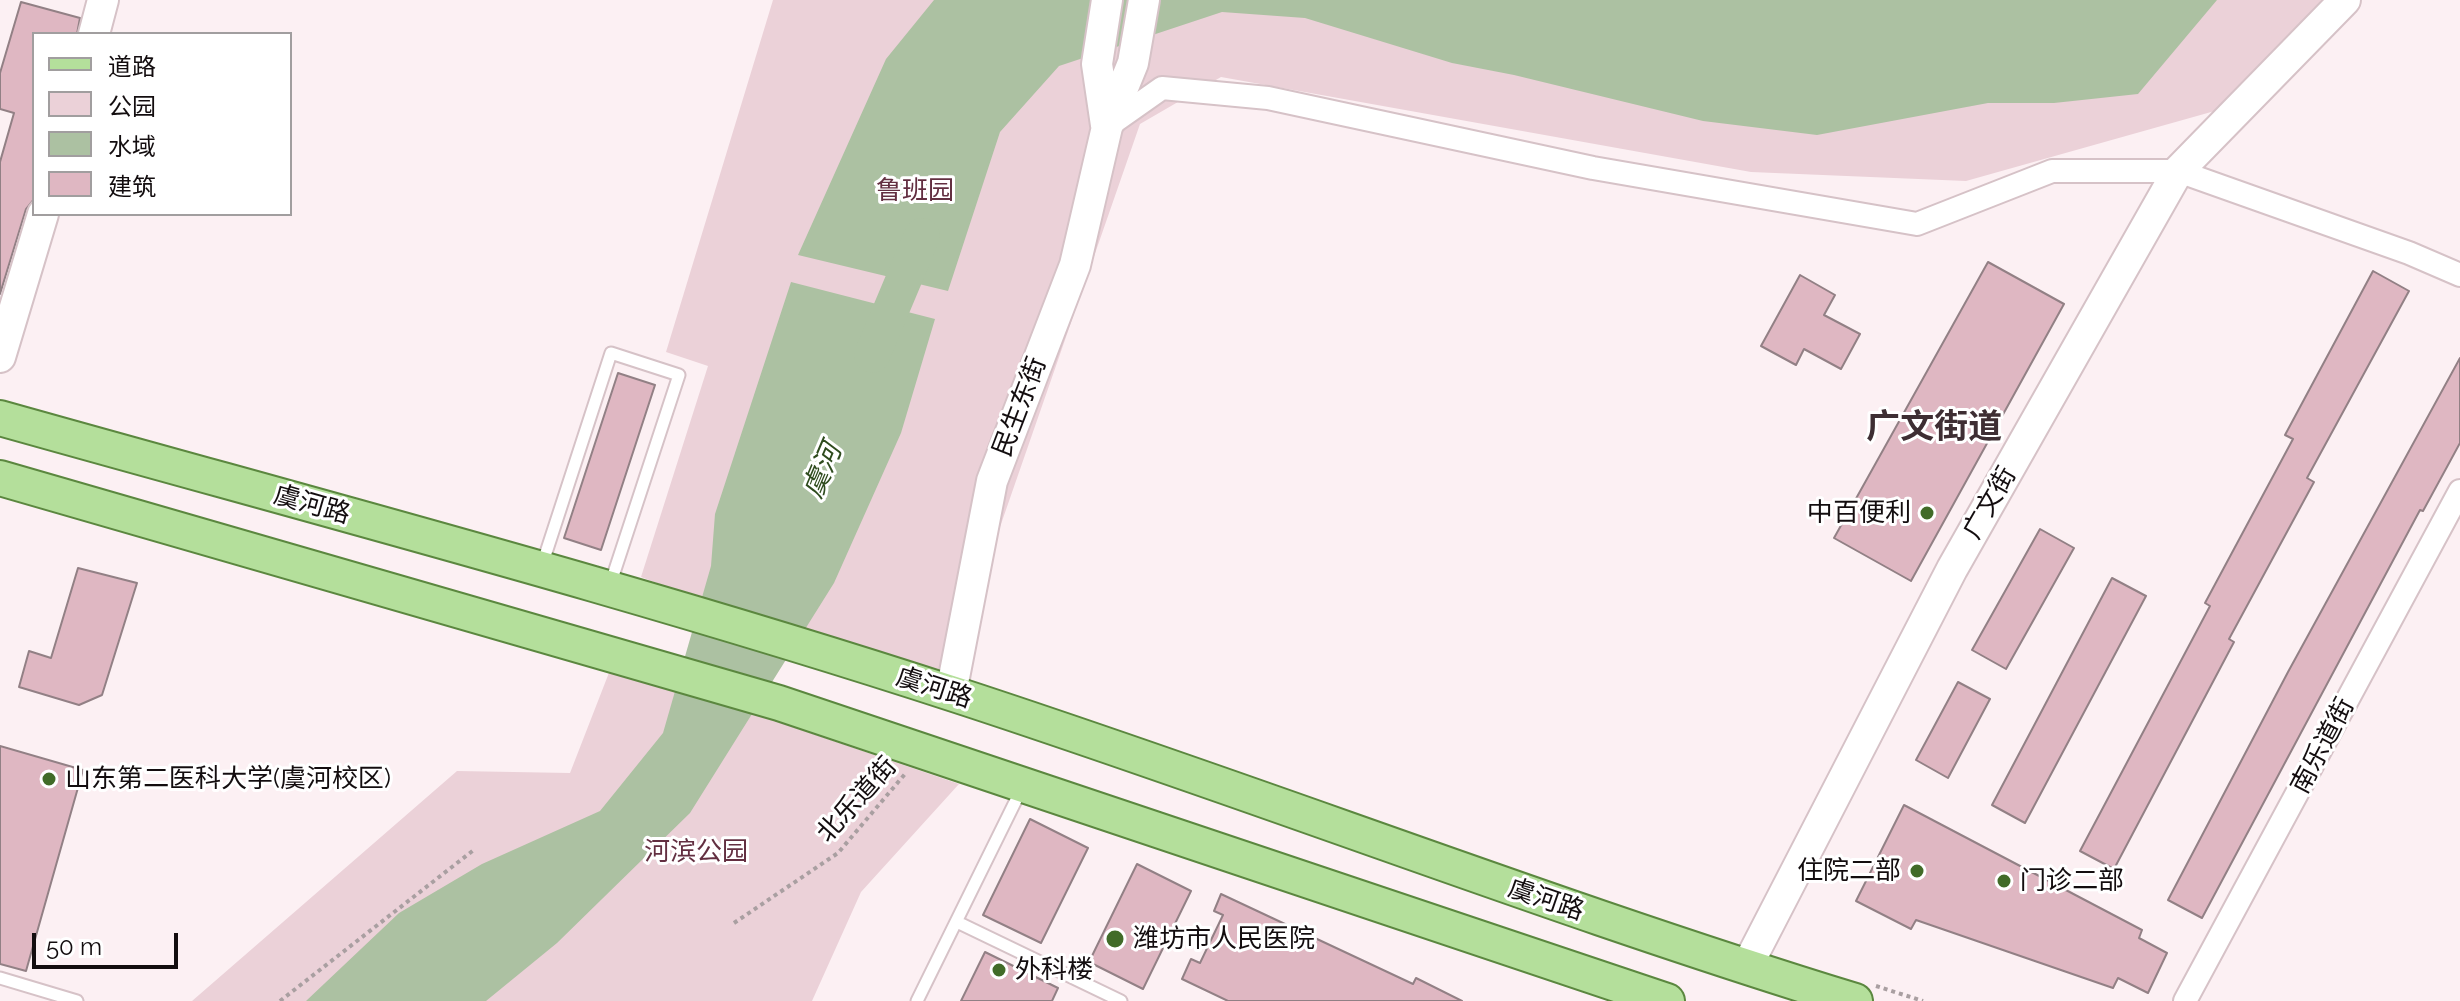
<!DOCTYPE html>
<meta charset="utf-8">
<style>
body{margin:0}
#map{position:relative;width:2460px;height:1001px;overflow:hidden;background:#fcf0f3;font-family:Raleway,"Noto Sans SC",sans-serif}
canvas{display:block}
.legend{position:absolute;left:32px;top:32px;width:260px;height:184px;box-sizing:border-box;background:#fff;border:2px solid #a19e9f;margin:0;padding:10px 14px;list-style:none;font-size:24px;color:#130d0f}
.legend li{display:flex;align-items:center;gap:16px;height:40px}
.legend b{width:40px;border:2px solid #a19e9f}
.scale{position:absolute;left:32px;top:933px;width:146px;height:36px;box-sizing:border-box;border:4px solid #130d0f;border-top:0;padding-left:10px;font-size:24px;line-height:28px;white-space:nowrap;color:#130d0f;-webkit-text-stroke:6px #fff;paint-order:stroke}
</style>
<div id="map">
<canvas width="2460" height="1001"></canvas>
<ul class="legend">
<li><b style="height:10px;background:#b4df9b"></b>道路</li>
<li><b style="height:22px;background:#ebd1d8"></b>公园</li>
<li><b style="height:22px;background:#acc1a2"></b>水域</li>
<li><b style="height:22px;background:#dfb7c2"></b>建筑</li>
</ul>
<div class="scale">50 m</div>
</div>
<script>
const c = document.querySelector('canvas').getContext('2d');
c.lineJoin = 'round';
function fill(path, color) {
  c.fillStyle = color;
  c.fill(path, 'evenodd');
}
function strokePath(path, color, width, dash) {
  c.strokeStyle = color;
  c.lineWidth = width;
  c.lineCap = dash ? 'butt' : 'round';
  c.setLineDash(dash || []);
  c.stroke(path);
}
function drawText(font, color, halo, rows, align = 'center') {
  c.font = font + ' Raleway,"Noto Sans SC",sans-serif';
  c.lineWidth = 6;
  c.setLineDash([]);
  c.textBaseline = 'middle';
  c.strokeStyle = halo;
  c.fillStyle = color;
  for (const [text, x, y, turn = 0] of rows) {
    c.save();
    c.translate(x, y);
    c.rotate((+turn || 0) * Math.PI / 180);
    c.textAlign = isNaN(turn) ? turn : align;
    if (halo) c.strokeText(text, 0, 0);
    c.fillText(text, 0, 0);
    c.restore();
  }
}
const green = new Path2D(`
 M773,0H2335L2236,105L1966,181L1751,172L1221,77L1140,124L943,691L641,577L708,366L666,352Z
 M612,665L959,784L861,892L812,1001H192L457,771L570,773Z`);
const water = new Path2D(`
 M934,0H2217L2138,94L2054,103H1988L1817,135L1703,121L1514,75L1452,63L1305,18L1222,12L1059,66L1000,132L948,291L798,255L886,59Z
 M791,282L935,319L901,433L834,583L690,813L557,943L486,1001H306L399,913L482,864L600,811L663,733L711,566L715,514Z`);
const river = new Path2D(`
 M872,355L922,236`);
const building = new Path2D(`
 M21,2L80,18L77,34H34V199L26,209L0,294V162L14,113L0,109V73Z
 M1988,262L2064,304L1911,581L1834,538Z
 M2373,271L2409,291L2307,478L2314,482L2229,639L2234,642L2114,869L2080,851L2210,606L2205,603L2293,439L2285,435Z
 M1800,275L1835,295L1824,315L1860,334L1841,369L1804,349L1796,365L1761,346Z
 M2460,358V443L2423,511L2420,510L2202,918L2168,900L2288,672Z
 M618,373L655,385L601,550L564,538Z
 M2040,529L2074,548L2006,669L1972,650Z
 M78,568L137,583L102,695L79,705L19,687L29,651L51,658Z
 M2112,578L2146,596L2025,823L1992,805Z
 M1958,682L1990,699L1948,778L1916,760Z
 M0,746L83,770L26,971L0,964Z
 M1904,805L2142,930L2139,938L2167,953L2148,993L2118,978L2113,988L1916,920L1911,929L1856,901Z
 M1030,819L1088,848L1041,943L983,915Z
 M1137,864L1191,891L1143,989L1089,962Z
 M1221,894L1413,984L1416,978L1462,1001H1228L1182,979L1191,959L1200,963L1223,915L1214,911Z
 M985,952L1058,988L1052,1001H961Z`);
const path = new Path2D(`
 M734,923L838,853L905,774
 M1876,986L1923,1001
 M280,1001L475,849`);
const lane = new Path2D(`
 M542,565L611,353L679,375L610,585
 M957,922L1121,1001
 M0,978L77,1001
 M917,1001L1021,790`);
const street = new Path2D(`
 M1108,126L1162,88L1268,98L1593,168L1917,224L2052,171H2178L2409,253L2460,275
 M2185,1001L2460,491`);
const secondary = new Path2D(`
 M94,34L103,0
 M1106,125L1097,64L1107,0
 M0,357L43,214
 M951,693L992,481L1075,265L1107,127L1133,63L1144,0
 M1746,968L1952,569L2178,171L2345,0`);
const primary = new Path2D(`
 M0,418C320,508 641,592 957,695C1258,793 1552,908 1855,1001
 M0,478L779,703L1667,1001`);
const markers = [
 [1927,513,8,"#416b28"],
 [49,779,8,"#416b28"],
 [1917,871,8,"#416b28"],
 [2004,881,8,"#416b28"],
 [1115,939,10,"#416b28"],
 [999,970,8,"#416b28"]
];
const parkNames = [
 ["鲁班园",915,191],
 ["河滨公园",696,852]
];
const streetNames = [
 ["民生东街",1020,407,-69],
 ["广文街",1990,503,-60],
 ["虞河路",312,505,16],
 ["虞河路",934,688,18],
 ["南乐道街",2323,746,-62],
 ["北乐道街",857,800,-48],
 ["虞河路",1546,900,19]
];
const poiNames = [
 ["中百便利",1911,513,"right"],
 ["山东第二医科大学(虞河校区)",65,779],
 ["住院二部",1901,871,"right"],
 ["门诊二部",2020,881],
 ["潍坊市人民医院",1133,939],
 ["外科楼",1015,970]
];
const waterNames = [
 ["虞河",823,471,-67]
];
const districtNames = [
 ["广文街道",1934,428]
];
fill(green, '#ebd1d8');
fill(water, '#acc1a2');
strokePath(river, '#acc1a2', 36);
fill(building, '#dfb7c2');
strokePath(building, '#928085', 2);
strokePath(lane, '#d6c2c7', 15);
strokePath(street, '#d6c2c7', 26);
strokePath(secondary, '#d6c2c7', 34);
strokePath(primary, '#5b873f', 38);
strokePath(path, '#a99fa1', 4, [4, 4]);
strokePath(lane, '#fff', 11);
strokePath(street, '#fff', 22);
strokePath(secondary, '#fff', 30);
strokePath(primary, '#b4df9b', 34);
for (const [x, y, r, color] of markers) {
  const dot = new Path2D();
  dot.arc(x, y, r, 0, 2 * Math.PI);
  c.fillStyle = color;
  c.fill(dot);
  strokePath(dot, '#fff', 3);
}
drawText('26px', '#632f41', '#fff', parkNames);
drawText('26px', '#130d0f', '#fff', streetNames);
drawText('26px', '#130d0f', '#fff', poiNames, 'left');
drawText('italic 28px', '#2e4b1d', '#fff', waterNames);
drawText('bold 34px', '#3e2e33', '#fff', districtNames);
</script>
